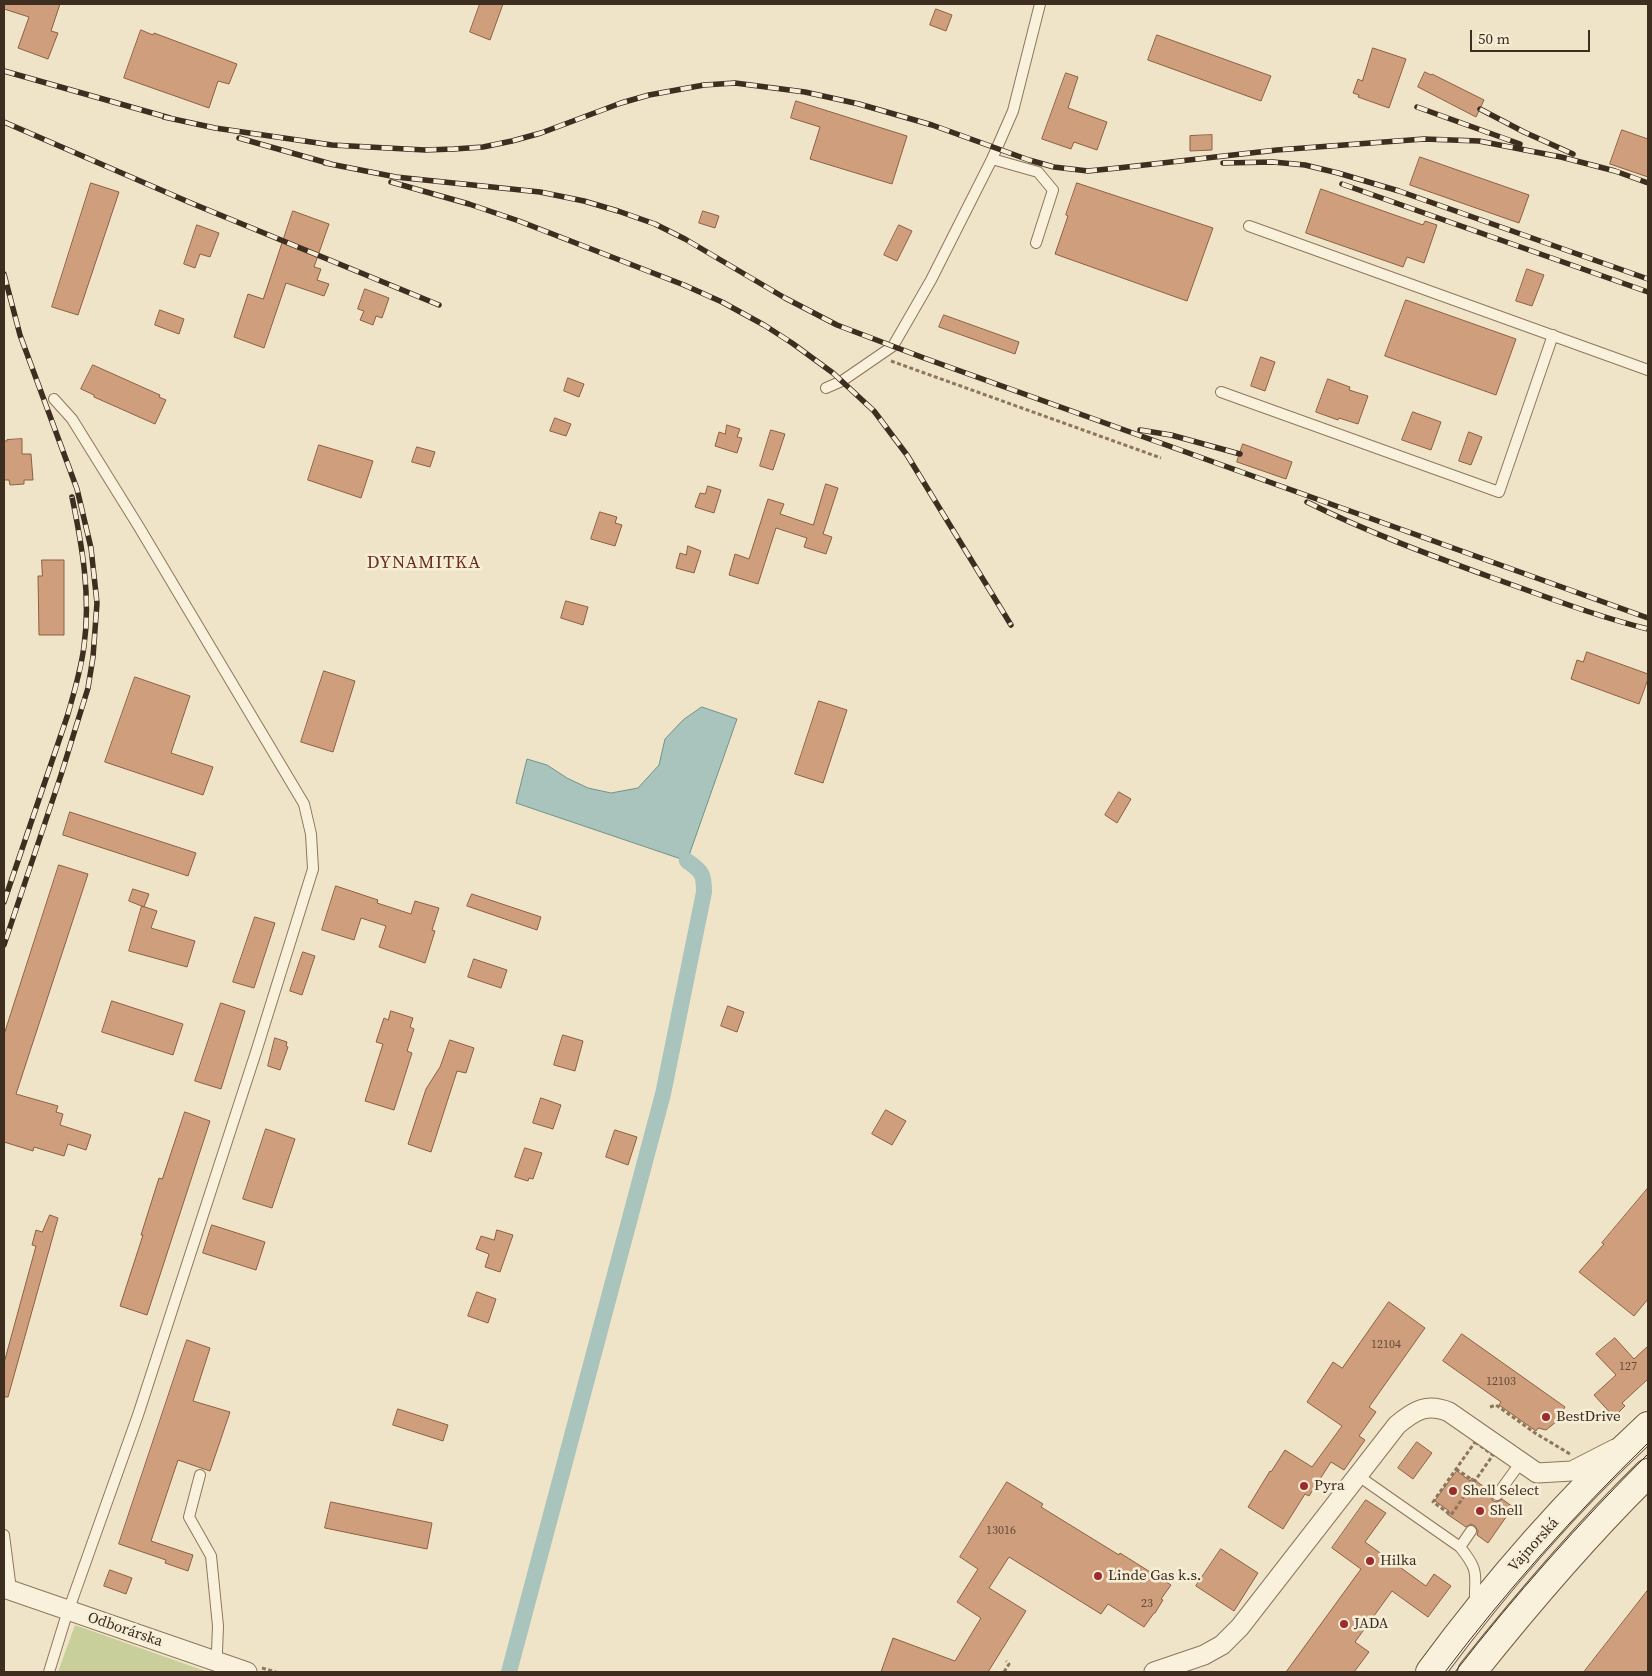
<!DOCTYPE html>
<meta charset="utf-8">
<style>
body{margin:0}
#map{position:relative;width:1652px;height:1676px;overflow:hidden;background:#f0e4c8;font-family:"Source Serif 4",serif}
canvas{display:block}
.frame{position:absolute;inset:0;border:5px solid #3d2e20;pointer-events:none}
.scale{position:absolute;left:1470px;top:30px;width:120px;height:22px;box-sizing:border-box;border:2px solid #3d2e20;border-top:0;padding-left:6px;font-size:15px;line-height:18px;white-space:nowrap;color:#3d2e20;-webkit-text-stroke:4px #f7eed8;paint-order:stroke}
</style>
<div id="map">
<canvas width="1652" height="1676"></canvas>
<div class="frame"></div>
<div class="scale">50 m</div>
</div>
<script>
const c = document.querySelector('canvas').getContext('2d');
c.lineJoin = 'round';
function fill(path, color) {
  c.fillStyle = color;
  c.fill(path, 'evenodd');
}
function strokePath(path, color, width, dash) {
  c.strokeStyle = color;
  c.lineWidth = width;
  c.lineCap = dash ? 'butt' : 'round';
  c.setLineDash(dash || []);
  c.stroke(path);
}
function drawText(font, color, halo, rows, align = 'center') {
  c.font = font + ' "Source Serif 4",serif';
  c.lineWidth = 5;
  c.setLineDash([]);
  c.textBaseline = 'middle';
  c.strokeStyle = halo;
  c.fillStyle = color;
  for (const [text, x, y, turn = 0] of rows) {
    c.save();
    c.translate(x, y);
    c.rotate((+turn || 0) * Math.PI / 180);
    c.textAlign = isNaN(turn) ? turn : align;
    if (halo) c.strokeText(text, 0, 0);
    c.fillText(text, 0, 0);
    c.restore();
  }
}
const green = new Path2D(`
 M75,1625L208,1672H58Z`);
const water = new Path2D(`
 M702,707L737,719L687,861L516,803L527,759L547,765L567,778L588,788L611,793L638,788L659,765L665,739L683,720Z`);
const canal = new Path2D(`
 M509,1672L663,1094L704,892C704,874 702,871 687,861`);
const building = new Path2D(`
 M4,4H60L51,31L58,33L48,59L18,48L29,17L4,9Z
 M480,4H503L490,40L470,32Z
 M936,9L952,15L946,31L930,25Z
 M141,30L153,35L154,33L237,64L229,84L218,81L209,108L124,78Z
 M1157,35L1271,76L1261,101L1148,60Z
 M1373,48L1406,59L1389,108L1358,97L1359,95L1353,93L1358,79L1362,81Z
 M1425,72L1431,75L1432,74L1484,100L1476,117L1418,87Z
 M1066,73L1078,77L1068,108L1107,122L1097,150L1074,142L1071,149L1042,139Z
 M796,101L907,136L892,184L810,159L820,127L791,118Z
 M1622,130L1648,139V177L1610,164Z
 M1212,135V150L1190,151V136Z
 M1420,157L1529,195L1519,223L1410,185Z
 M91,183L119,192L78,315L52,307Z
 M1077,183L1213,228L1187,301L1055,254L1068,216L1066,215Z
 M1321,189L1423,225L1425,221L1437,225L1424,263L1407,257L1403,267L1306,233Z
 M293,211L329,224L314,267L321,269L317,280L329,284L324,296L286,283L264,348L234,337L248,294L263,299Z
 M703,211L719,216L715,228L699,223Z
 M197,225L219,233L210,257L200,254L195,268L184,264Z
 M899,225L912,231L897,261L884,255Z
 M1527,269L1544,275L1532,306L1516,301Z
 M365,289L389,298L382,318L376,316L373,325L360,320L364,311L358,309Z
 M1406,300L1516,339L1496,395L1385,356Z
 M160,310L184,319L179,334L155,325Z
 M944,315L1019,342L1015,354L939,327Z
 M1261,357L1275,362L1265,391L1251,386Z
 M93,365L160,395L159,397L166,400L155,424L94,397V395L81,389Z
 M568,378L584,384L579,397L564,391Z
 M1328,379L1350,387L1349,390L1368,396L1358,424L1339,418L1338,420L1316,412Z
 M1413,412L1441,422L1431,450L1402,440Z
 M555,418L571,424L566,436L550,431Z
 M727,425L740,429L737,437L742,438L737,453L715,446L719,432L725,434Z
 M771,430L785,434L773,470L760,466Z
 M1469,432L1482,437L1471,465L1459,461Z
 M22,439V454H31L33,480H24V484L10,485L9,480H4V441H7V440Z
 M1243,444L1292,462L1286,479L1237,462Z
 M319,445L373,461L361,498L308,480Z
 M417,447L435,452L430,467L412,462Z
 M826,484L838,488L823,534L832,537L826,554L804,547L807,538L776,528L758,584L729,575L735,554L749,559L768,499L784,504L780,514L813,525Z
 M708,486L721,490L714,513L695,507L700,493L705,494Z
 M600,512L617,517L615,523L622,525L615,546L591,539Z
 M688,546L701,551L694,573L676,568L680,553L686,555Z
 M42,560H64V635H39L38,576H42Z
 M566,601L588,607L583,625L561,618Z
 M1587,652L1648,674V679L1639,704L1571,679L1577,660L1583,662Z
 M324,671L355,681L333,752L301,742Z
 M135,677L190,696L171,753L213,767L203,795L105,762Z
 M819,701L847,710L823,783L795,774Z
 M1119,792L1131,799L1117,823L1105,815Z
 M70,812L196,853L188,876L63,835Z
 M59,865L88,874L16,1094L58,1106L56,1112L63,1114L60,1125L91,1135L86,1150L68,1144L64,1156L34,1147L33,1151L4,1142V1035Z
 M336,886L378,900L377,903L411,914L415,901L439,908L432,930L435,931L425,963L379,947L386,926L361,918L354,940L322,930Z
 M133,889L149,894L144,907L129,901Z
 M472,894L541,917L537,930L467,906Z
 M142,906L157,911L151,928L195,941L187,967L129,951Z
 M255,917L275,923L254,988L233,982Z
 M303,952L315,956L302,995L290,991Z
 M474,959L507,970L501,988L468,977Z
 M112,1001L183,1024L173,1055L102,1032Z
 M221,1003L245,1011L221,1089L195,1081Z
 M728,1006L744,1012L737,1032L721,1026Z
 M391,1011L413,1018L410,1027L414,1029L407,1051L412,1053L394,1110L365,1101L383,1044L376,1042L384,1018L388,1020Z
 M563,1035L583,1041L575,1071L554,1065Z
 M275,1038L287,1042L286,1046L288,1047L280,1070L268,1066Z
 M450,1040L474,1048L466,1073L457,1071L431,1152L408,1144L426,1089L440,1067Z
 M541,1098L561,1105L553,1129L533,1123Z
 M886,1110L906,1121L892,1145L872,1134Z
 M185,1112L210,1121L147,1315L120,1306L143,1235H141L159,1178L162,1179Z
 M266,1129L295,1139L272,1208L243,1199Z
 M615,1130L637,1137L628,1165L606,1157Z
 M525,1148L542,1153L533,1179L529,1178L528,1181L515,1177Z
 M1648,1188V1299L1634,1316L1579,1272L1604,1244L1602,1243Z
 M50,1215L58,1218L8,1397H4V1363L36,1246L32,1245L36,1230L42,1232Z
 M212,1225L265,1242L256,1270L203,1253Z
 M497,1230L513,1235L500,1272L485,1267L489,1254L476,1249L481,1236L494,1240Z
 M477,1292L496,1299L488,1323L468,1316Z
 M1389,1302L1425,1328L1369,1407L1376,1412L1359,1436L1365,1440L1344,1470L1331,1462L1309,1496L1305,1494L1283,1529L1248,1507L1270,1471L1271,1472L1285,1450L1312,1467L1342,1426L1307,1402L1333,1362L1342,1368Z
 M1462,1334L1565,1407L1559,1416L1562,1417L1546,1430L1538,1428L1536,1431L1499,1405L1501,1402L1443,1361Z
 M1615,1338L1634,1359L1648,1346V1379L1622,1403L1625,1406L1614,1417L1594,1395L1616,1375L1596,1354Z
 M187,1340L210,1348L193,1401L230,1412L210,1471L178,1460L151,1541L193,1555L188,1571L165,1563L166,1560L119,1544Z
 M398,1409L448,1425L443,1441L393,1425Z
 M1417,1442L1432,1453L1413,1479L1398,1468Z
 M1457,1471L1470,1481L1472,1478L1491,1492V1497L1493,1501L1497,1502L1502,1499L1513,1507L1488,1543L1477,1535L1478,1531L1475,1526L1471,1524L1466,1527L1447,1514L1449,1511L1435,1501Z
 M1007,1482L1043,1504L1041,1507L1119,1555L1120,1553L1171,1585L1161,1599L1163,1600L1155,1613H1154L1144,1627L1108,1604L1101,1614L1009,1557L989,1588L1026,1611L988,1672H881L893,1638L955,1661L981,1618L957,1602L978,1569L960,1557Z
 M1366,1500L1386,1513L1365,1542L1426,1586L1434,1574L1451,1586L1428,1617L1392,1591L1355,1642L1369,1652L1354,1672H1286L1361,1569L1332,1548Z
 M331,1502L432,1523L427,1549L325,1528Z
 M1221,1549L1258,1573L1234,1611L1196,1586Z
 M110,1570L132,1578L126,1594L104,1586Z
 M1648,1590V1672H1584Z`);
const path = new Path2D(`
 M891,361L1161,458
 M1490,1407L1496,1405L1535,1433L1570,1454
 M1475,1442L1493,1455L1451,1515L1433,1502Z
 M1456,1469L1474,1481
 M262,1668L276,1672
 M1004,1672L1009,1664L1006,1661`);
const lane = new Path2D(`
 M992,159L1038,172L1053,190L1036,243
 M1249,226L1648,370
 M826,388L842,381L893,346L931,280L992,159L1013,111L1040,4
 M1221,392L1499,492L1553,335
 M200,1475L189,1517L211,1556L218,1626L217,1652L214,1661
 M1357,1475L1460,1547
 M1497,1495L1521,1462
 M1471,1531L1460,1547C1481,1573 1474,1574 1475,1604
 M4,1535L11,1590
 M49,1672L65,1620L138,1415L256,1052L313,869L311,834L304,804L139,527L72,419L54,399`);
const street = new Path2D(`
 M4,1588L247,1672
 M1154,1672L1204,1655L1222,1645L1240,1627L1397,1425C1415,1410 1427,1403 1449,1412L1537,1473L1572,1471L1615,1449`);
const secondary = new Path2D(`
 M1430,1672C1494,1585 1568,1500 1648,1426
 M1472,1672C1527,1603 1585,1535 1648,1473`);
const tram = new Path2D(`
 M1445,1672C1506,1591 1575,1514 1648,1443
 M1455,1672C1515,1595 1579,1523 1648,1454`);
const rail = new Path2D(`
 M4,71L170,118
 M1417,107L1520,144
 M1480,109L1524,132L1573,154
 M164,117L215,128L332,145L425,150L454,149L483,147L512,141L541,133L621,103L649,95L704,85L735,83L805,92L859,104L932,125L1029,160L1054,167L1088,171L1118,168L1277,150L1424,139L1479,141L1561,157L1615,171L1648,183
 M4,122L191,203L439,305
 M239,138L331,164
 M325,163L396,177L540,192L584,201L618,211L655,224L685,239L785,298L837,325L924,358L1648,618
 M1223,163L1273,162L1305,165L1338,173L1399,191L1648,279
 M391,182L469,204L519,221L684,285L722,302L764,325L792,343L833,373L874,411L907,455L1011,625
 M1342,184L1648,292
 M4,274L20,335L77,489L91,548L97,603L93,657L88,688L61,775L4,945
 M1140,430L1171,435L1240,454
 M1307,502C1367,532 1430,555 1493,578C1544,596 1595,616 1648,629
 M4,902L67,717C74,693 81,670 84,646C91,596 82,545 72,497`);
const markers = [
 [1546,1417,5,"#9e2a2b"],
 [1304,1486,5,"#9e2a2b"],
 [1453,1491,5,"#9e2a2b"],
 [1480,1511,5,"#9e2a2b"],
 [1370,1561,5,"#9e2a2b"],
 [1098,1576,5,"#9e2a2b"],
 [1344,1624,5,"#9e2a2b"]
];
const numberNames = [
 ["12104",1386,1345],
 ["127",1628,1367],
 ["12103",1501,1382],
 ["13016",1001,1531],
 ["23",1147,1604]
];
const poiNames = [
 ["BestDrive",1556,1417],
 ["Pyra",1314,1486],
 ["Shell Select",1463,1491],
 ["Shell",1490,1511],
 ["Hilka",1380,1561],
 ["Linde Gas k.s.",1108,1576],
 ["JADA",1354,1624]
];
const streetNames = [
 ["Vajnorská",1534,1545,-48],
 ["Odborárska",125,1630,19]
];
const quarterNames = [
 ["DYNAMITKA",424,563]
];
fill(green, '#c9cf9b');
fill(water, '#a9c4bc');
strokePath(water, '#6f938a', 1);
strokePath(canal, '#a9c4bc', 16);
fill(building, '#cf9f7d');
strokePath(building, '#8d5f41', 1);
strokePath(lane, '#8d765c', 12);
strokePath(street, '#8d765c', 21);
strokePath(secondary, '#6f573f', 30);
strokePath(path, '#8d765c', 3, [4, 2.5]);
strokePath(lane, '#faf1dc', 10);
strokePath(street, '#faf1dc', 19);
strokePath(secondary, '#faf1dc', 28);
strokePath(tram, '#3d2e20', 1);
strokePath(rail, '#3d2e20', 5.5);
strokePath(rail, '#f7eed8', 4, [11]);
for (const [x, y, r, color] of markers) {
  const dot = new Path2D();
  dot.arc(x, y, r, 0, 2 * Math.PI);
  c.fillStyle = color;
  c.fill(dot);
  strokePath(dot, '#f7eed8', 2);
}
drawText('12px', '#624a37', null, numberNames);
drawText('15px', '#3d2e20', '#f7eed8', poiNames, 'left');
drawText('15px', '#3d2e20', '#f7eed8', streetNames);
c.letterSpacing = '1px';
drawText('18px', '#6b2e1e', '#f7eed8', quarterNames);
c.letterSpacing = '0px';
</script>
